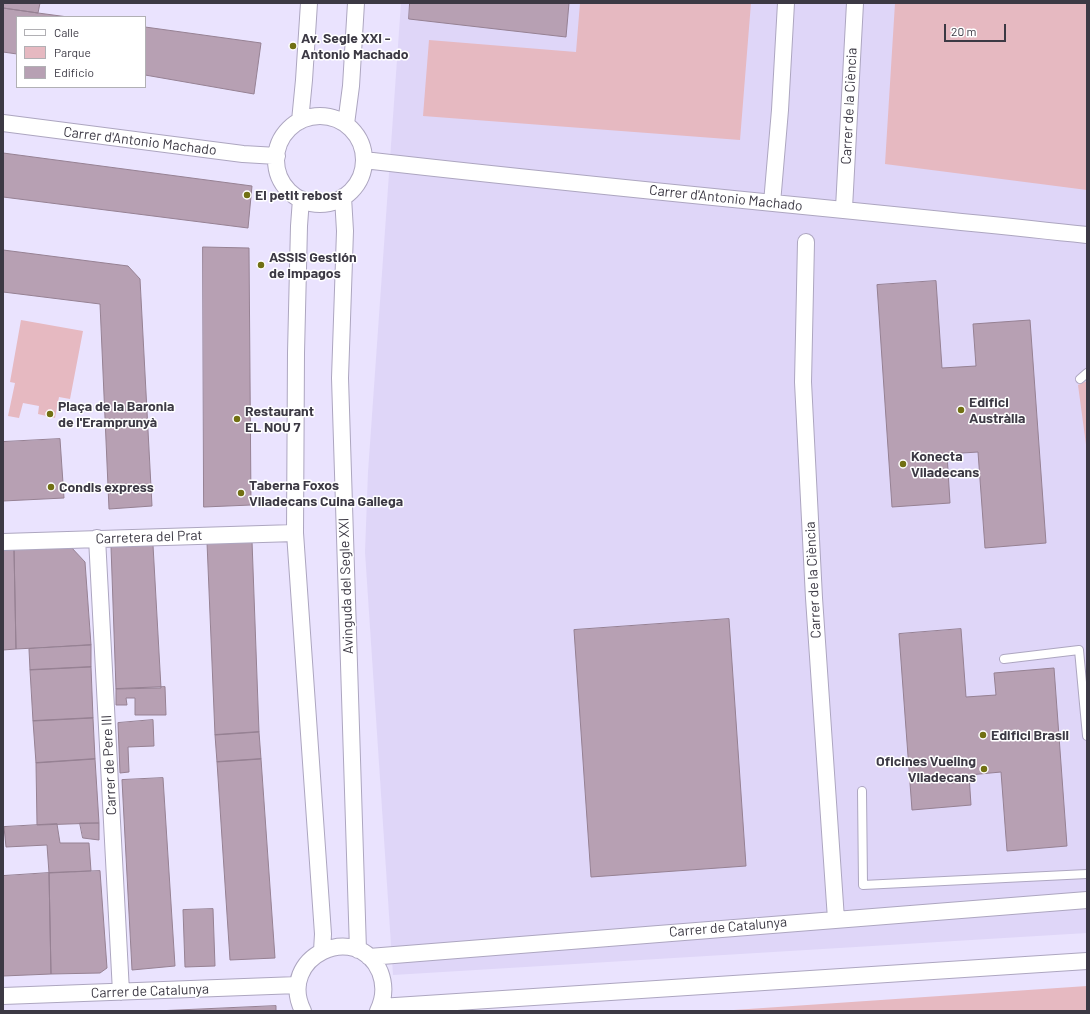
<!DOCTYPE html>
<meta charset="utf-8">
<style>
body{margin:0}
#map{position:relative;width:1090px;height:1014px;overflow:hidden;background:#eae3fe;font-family:Barlow,sans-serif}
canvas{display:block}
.frame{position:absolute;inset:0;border:4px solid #3c3944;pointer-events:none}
.legend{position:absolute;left:16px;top:16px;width:130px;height:72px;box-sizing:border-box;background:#fff;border:1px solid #b1b0b4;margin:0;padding:5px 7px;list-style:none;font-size:12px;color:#3c3944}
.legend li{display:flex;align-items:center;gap:8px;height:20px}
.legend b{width:20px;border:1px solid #b1b0b4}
.scale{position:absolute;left:944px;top:24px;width:62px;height:18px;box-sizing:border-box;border:2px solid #3c3944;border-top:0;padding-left:5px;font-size:12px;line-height:14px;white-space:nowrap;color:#3c3944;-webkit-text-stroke:3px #fff;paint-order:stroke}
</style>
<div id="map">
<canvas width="1090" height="1014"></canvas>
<div class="frame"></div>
<ul class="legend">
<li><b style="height:5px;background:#fff"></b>Calle</li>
<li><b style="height:11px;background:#e6b9c1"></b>Parque</li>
<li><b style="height:11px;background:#b7a0b3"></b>Edificio</li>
</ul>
<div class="scale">20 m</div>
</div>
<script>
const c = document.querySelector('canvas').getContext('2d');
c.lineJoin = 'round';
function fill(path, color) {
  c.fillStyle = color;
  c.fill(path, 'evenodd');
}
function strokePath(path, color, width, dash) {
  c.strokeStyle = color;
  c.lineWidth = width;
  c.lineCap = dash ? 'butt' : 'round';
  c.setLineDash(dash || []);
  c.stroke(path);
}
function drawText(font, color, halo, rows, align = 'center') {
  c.font = font + ' Barlow,sans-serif';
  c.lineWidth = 3;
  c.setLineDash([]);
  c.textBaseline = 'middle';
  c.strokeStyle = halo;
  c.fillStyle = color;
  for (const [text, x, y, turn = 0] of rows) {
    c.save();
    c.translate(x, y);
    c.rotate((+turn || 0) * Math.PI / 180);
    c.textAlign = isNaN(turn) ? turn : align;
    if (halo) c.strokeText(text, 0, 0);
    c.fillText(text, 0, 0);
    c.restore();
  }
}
const built = new Path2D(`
 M401,3H1087V933L393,975L365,552L368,472Z`);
const green = new Path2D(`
 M580,3H751L740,140L423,116L429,40L576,52Z
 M895,3H1087V190L885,164Z
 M21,320L83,331L70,399L59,397L55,418L38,414L39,406L23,403L19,418L8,416L15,383L10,382Z
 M1087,381V452L1078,385Z
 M1087,986V1011H719Z`);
const building = new Path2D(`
 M3,3H40L38,13L3,8Z
 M410,3H569L566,37L409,19Z
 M3,8L38,13L68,17H17V54L3,52Z
 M145,27L261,43L254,94L145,75Z
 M3,153L252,186L248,228L3,197Z
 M203,247L249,248L251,505L204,507Z
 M3,250L128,266L140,279L152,506L109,509L100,304L3,292Z
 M936,281L942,368L976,366L973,324L1030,320L1046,543L985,548L978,452L947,454L950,503L892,507L877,285Z
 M60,439L64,498L3,501V442Z
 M252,541L259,732L215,735L207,542Z
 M153,545L161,688L116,689L111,547Z
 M71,547L85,562L91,645L16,649L14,549Z
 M14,549L16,649L3,650V550Z
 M729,619L746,866L591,877L574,630Z
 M961,629L966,697L996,695L994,673L1054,668L1067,846L1007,851L1001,772L969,775L971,805L912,810L899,634Z
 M91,645V667L30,670L29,649Z
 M91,667L93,718L33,721L30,670Z
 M165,687L166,715H135V698H126L127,705H116V689Z
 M93,718L95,759L36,763L33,721Z
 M153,720L154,746L128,747L129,772L120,773L118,723Z
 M259,732L261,759L217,762L215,735Z
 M95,759L99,823L37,825L36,763Z
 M261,759L275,958L230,960L217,762Z
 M163,778L175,966L132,970L122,780Z
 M80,823H99V840L83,838Z
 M57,824L60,843H89L91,871L49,873L47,845L6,847L4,827Z
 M100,871L107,968L100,973L51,974L49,873Z
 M49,873L51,974L3,976V876Z
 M213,909L215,966L185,967L183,910Z
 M276,1006V1011H156Z`);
const lane = new Path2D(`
 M1080,379L1087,373
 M1004,659L1079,650L1087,736
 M862,791L863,885L1087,874`);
const street = new Path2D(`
 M276 160a44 44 0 1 1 88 0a44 44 0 1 1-88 0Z
 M300,121L304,80L309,3
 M3,123L243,154L277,156
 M346,124L351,86L356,3
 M364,160C605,188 846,209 1087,235
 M343,197L345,231L340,378L358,950
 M301,199L299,226L296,353L295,533L323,934L322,951
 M772,203L780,110L786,3
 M844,208L855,3
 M806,242L803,382L814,598L836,919
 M97,538L121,992
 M3,542L295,533
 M369,957L1087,900
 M3,996L298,985
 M380,1007L1087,961
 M303,1011C276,957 357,919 380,972C385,985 384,999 378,1011`);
const markers = [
 [293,46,4,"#717013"],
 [247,195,4,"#717013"],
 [261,265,4,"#717013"],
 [961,410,4,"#717013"],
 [50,414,4,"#717013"],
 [237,419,4,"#717013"],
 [903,464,4,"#717013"],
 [51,487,4,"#717013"],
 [241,493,4,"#717013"],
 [983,735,4,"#717013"],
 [984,769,4,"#717013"]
];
const poiNames = [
 ["Av. Segle XXI -",301,38],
 ["Antonio Machado",301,54],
 ["El petit rebost",255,195],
 ["ASSIS Gestión",269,257],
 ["de Impagos",269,273],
 ["Edifici",969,402],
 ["Austràlia",969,418],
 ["Plaça de la Baronia",58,406],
 ["de l'Eramprunyà",58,422],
 ["Restaurant",245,411],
 ["EL NOU 7",245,427],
 ["Konecta",911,456],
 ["Viladecans",911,472],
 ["Taberna Foxos",249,485],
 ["Viladecans Cuina Gallega",249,501],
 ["Condis express",59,487],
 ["Edifici Brasil",991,735],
 ["Oficines Vueling",976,761,"right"],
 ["Viladecans",976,777,"right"]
];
const streetNames = [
 ["Carrer de la Ciència",849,106,-87],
 ["Carrer d'Antonio Machado",140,141,7],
 ["Carrer d'Antonio Machado",726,198,6],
 ["Carretera del Prat",149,537,-2],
 ["Carrer de la Ciència",813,580,-93],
 ["Avinguda del Segle XXI",346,586,-92],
 ["Carrer de Pere III",109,765,-93],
 ["Carrer de Catalunya",728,927,-5],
 ["Carrer de Catalunya",150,991,-2]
];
fill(built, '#dfd6f8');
fill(green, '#e6b9c1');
fill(building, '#b7a0b3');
strokePath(building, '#968193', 1);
strokePath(lane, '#ada6c0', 10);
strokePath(street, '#ada6c0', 18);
strokePath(lane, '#fff', 8);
strokePath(street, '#fff', 16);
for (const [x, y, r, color] of markers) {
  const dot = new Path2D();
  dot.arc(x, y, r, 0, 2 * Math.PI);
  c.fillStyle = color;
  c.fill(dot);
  strokePath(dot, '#fff', 1.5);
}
drawText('bold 14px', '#3c3944', '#fff', poiNames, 'left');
drawText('14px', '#3c3944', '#fff', streetNames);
</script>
